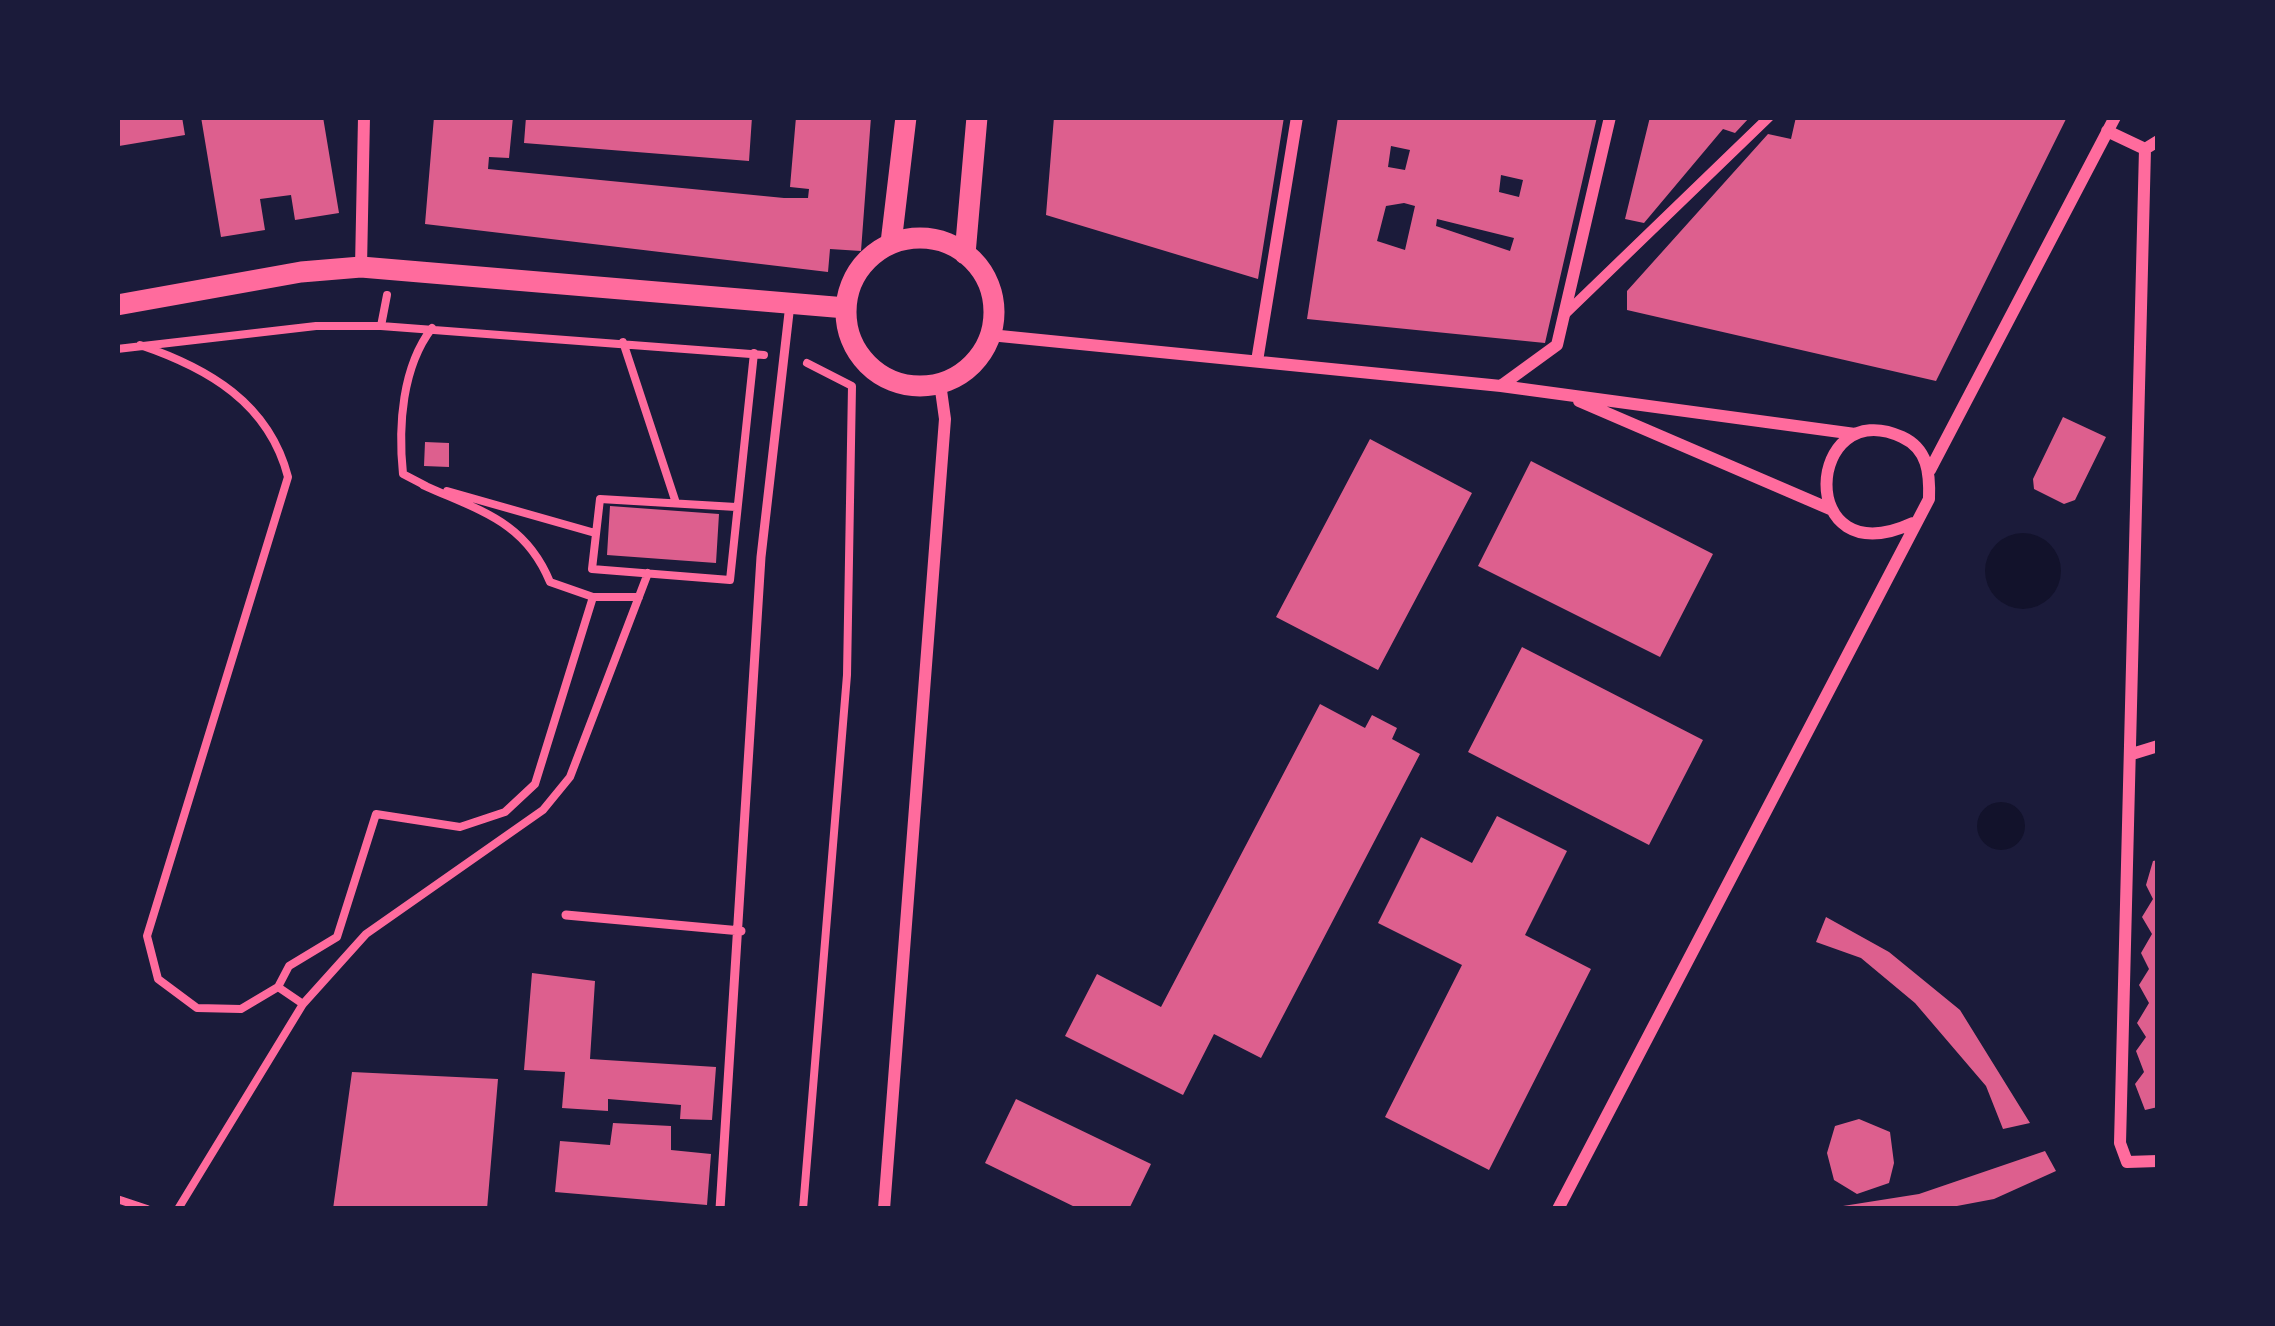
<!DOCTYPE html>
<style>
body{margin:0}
#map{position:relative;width:2275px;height:1326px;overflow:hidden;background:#1b1b3a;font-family:"Sofia Sans Condensed",sans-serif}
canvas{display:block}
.frame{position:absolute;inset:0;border:120px solid #1b1b3a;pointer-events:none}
</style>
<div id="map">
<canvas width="2275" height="1326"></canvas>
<div class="frame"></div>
</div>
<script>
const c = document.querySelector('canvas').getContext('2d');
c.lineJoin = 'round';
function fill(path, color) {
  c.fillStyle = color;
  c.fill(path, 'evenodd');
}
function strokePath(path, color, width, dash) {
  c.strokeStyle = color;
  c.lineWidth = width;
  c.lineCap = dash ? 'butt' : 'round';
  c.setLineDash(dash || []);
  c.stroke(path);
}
const water = new Path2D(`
 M1985 571a38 38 0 1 1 76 0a38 38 0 1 1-76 0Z
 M1977 826a24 24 0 1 1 48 0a24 24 0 1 1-48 0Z`);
const building = new Path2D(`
 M117,117H182L185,135L119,146Z
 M201,117H323L339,213L295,220L291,195L260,199L265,230L221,237Z
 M434,117H513L509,158L489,157L488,169L784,198H808L809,189L790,187L796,117H871L861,251L830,249L828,272L425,224Z
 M526,117H752L749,161L524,143Z
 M1054,117H1284L1258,279L1046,215Z
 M1338,117H1597L1545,343L1307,319ZM1391,146L1410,150L1405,170L1388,167ZM1501,175L1523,180L1519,197L1499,192ZM1404,203L1415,206L1405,250L1377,241L1386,206ZM1437,219L1514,238L1510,251L1436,226Z
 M1650,117H1750L1735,133L1723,129L1644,223L1625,219Z
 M1796,117H2067L1936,381L1627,310V291L1768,134L1791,139Z
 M2063,417L2106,437L2075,500L2064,504L2034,489L2033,479Z
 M1370,439L1472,493L1378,670L1276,617Z
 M425,442L449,443V467L424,466Z
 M1531,461L1713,554L1660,657L1478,566Z
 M610,506L719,514L716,563L607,555Z
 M1522,647L1703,740L1649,845L1468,752Z
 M1320,704L1365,728L1372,715L1397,728L1392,739L1420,754L1261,1058L1214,1034L1183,1095L1065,1036L1097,974L1161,1007Z
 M1497,816L1567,851L1525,935L1591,969L1489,1170L1385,1117L1462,965L1378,923L1421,837L1472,863Z
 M2158,860V1107L2145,1110L2135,1084L2144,1072L2136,1051L2146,1037L2137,1023L2149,1003L2139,985L2149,969L2141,953L2152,934L2142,917L2153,899L2146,885L2153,861Z
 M1826,917L1889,952L1960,1010L2030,1123L2003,1129L1986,1086L1915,1003L1861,958L1816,942Z
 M532,973L595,981L590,1059L716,1067L712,1120L680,1119L681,1105L608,1099V1111L562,1108L565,1072L524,1070Z
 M352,1072L498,1079L487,1209H333Z
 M1016,1099L1151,1164L1129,1209H1079L985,1163Z
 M1859,1119L1890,1132L1894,1163L1889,1183L1857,1194L1834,1180L1827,1153L1835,1126Z
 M613,1123L671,1126V1150L711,1154L707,1205L555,1192L560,1141L610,1145Z
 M2045,1151L2056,1171L1994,1199L1941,1209H1824L1919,1194Z`);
const path = new Path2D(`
 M381,326L387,295
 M623,342L676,503
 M140,345C208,368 269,403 288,477L147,936L158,979L197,1008L241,1009L278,987L289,966L337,937L376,814L460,827L505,812L535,784L593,597L550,582C525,521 480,511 423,485
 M117,349L316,326H381L764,355
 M426,486L403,474C398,426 402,367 432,328
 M447,491L595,533
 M736,507L600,499L592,569L730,580L754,353
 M593,597H639
 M278,987L303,1004
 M117,1199L147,1209
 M178,1209L303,1004L366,934L543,810L570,777L648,573
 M803,1209L847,675L852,386L807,363`);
const service = new Path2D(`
 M566,915L741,931
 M720,1209L761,557L790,304`);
const pedestrian = new Path2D(`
 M1564,315L1769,117`);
const minor = new Path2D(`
 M2107,131L2145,149
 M2158,141L2145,149L2120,1143L2127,1162L2158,1161
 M361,267L364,117
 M990,335L1501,386L1855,434
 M1257,361L1297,117
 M1502,385L1557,345L1610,117
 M1579,401L1830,509
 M1930,470L2115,117
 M2132,754L2158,746
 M884,1209L945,419L940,383
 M1558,1209L1929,499C1930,473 1928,449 1902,437C1806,393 1793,578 1913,523`);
const tertiary = new Path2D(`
 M846 312a74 74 0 1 1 148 0a74 74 0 1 1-148 0Z
 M891,243L906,117
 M965,254L977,117
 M117,305L301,272L361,267L846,308`);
fill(water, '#12122b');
fill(building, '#dd5f8e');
strokePath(path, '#ff6b9d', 8);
strokePath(service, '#ff6b9d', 9);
strokePath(pedestrian, '#ff6b9d', 10);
strokePath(minor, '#ff6b9d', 12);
strokePath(tertiary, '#ff6b9d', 21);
</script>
